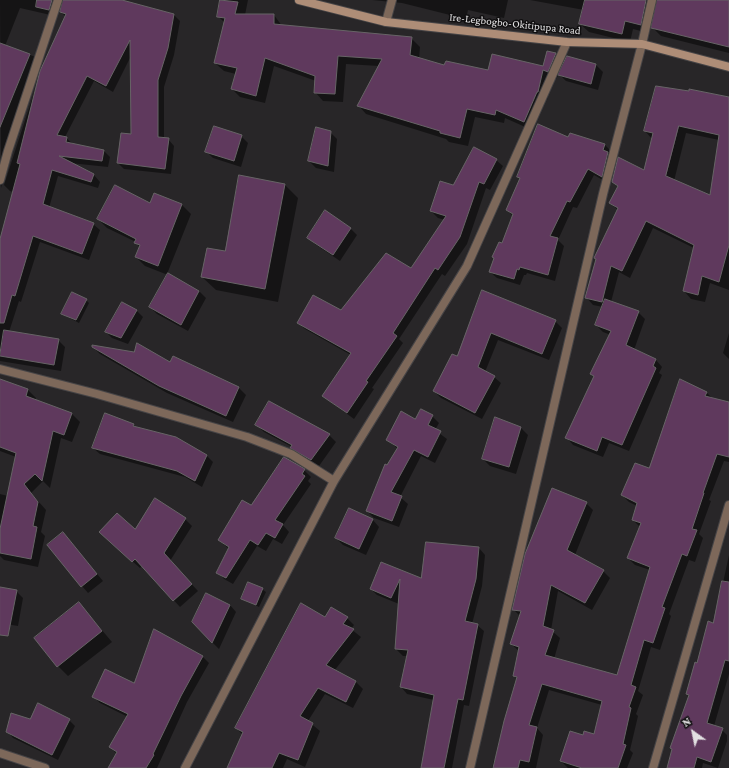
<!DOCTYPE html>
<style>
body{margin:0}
#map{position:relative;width:729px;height:768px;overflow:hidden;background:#282628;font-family:"Crimson Pro",serif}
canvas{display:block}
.north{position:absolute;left:673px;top:712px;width:40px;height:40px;-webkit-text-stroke:3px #100f10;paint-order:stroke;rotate:327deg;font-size:11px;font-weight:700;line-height:16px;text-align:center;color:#e2e1e2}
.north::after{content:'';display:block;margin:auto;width:14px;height:18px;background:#e2e1e2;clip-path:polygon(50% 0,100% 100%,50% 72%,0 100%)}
</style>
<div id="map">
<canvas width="729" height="768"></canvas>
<div class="north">N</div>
</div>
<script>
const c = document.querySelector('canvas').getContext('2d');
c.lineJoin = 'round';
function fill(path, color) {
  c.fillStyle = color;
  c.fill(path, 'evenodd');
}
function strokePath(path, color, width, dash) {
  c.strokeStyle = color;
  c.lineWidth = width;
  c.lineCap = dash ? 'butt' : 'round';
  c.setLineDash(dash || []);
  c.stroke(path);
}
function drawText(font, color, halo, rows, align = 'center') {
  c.font = font + ' "Crimson Pro",serif';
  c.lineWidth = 3;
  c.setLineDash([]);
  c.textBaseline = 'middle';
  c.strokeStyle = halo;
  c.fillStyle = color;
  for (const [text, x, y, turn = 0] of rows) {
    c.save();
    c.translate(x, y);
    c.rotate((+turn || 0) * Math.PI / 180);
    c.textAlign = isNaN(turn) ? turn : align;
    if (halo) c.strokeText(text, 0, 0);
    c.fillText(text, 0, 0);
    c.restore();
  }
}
const shadow = new Path2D(`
 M0,0H118L173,14L180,21L174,55L164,87V139H168L174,146L171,174L124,169L118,163L132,135L131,56L113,92L94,81L65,137L73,144L104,151L110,157L108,167L70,163L94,175L100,182L98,188L58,176L49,208L93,224L100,230L89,260L40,242L21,302L19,301L9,332L58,340L65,347L61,371L0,361V241L15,193L10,191L4,185L45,59L66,17L61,12L64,1L60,2L55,16L20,8L5,46L33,56L40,62L9,156L1,188Z
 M221,0H248L245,15H274L282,26L411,38L420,47L419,59L445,67L489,72L543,67L555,54L565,63L567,57L596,65L603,72L598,90L566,81L559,74L556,79L552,78L547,100H545L532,130L505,118L504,123L475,117L468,146L449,142L446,139L366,114L358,105L379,66L346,64L343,102L323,101L315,92L316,81L274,66L265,103L240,97L232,89L236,74L224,71L215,63L225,23L218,16Z
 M372,0H508L504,18L468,10L466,19L402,3Z
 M530,0H729V53L661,36L652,27L657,5L655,7L649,33L633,29L630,42L589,32L580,24L584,10Z
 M728,96L729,290L710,283L705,302L691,299L684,291L694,248L653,228L630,278L619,272L611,302L638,312L645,319L634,350L656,360L662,367L659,373L662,375L629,451L609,443L603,457L573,445L567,438L595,377L592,374L611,335L603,332L596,325L603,307L593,305L586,297L618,210L610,203L618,187L613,182L644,171L652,139L645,131ZM686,133L719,140L711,196L674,181Z
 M330,132L337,139L334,172L316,168L309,161Z
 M241,136L248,143L241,167L213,158L207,152Z
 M569,139L604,144L611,151L608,183L594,175L577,208L573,207L558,240L564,246L555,281L527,273L526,275H524L520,285L497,278L490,272L513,216L507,210Z
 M496,160L503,166L490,190L486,188L467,244L445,276L442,274L399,339L403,343L372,388L374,389L354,419L323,396L351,355L305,329L298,323L342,312L412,269L445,220L438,218L431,211L454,186Z
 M285,185L298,198L278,302L216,290L202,277Z
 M154,195L182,205L191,214L167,274L199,291L206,298L188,331L157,314L150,307L168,275L145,266L136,257L140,248L136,242L107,228L98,219L151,204Z
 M350,228L357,235L340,261L315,244L309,237Z
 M483,291L555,321L562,328L549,360L498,340L485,372L494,377L501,383L482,419L441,398L434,391L457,358Z
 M86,300L89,303L79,323L62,314Z
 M137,311L143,317L128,344L112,338L106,332Z
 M729,333V359L723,353Z
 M93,347L171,364L174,358L239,388L246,395L233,422L167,393L100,354Z
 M0,380L28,390L36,398L35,400L72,414L80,422L72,442L61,438L50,488L43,481L31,493L46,510L41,532L45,536L38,567L4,560L0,556V494L8,496L16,457L0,451Z
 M680,381L707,393L713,399L729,403V462L724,461L709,500L711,501L699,534L703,538L695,562L689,560L669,614L671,616L660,650L651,647L638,691L643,695L636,714L638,716L630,750L633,753L627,768H568L561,761L583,737L595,736L602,705L549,690L537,728L543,735L536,768H492L494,760H496L517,679L514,676L519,651L511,644L520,616L513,609L586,503L593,510L575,555L603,571L610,578L592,610L558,591L551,630L560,638L554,659L617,677L650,570L635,565L628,558L640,527L633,520L637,506L629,502L622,495L649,470Z
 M269,402L329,435L336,442L319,466L298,454L292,447L264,432L257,425Z
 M106,414L207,456L213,462L202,487L185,477L100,454L93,448Z
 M432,416L439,423L435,430L447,439L435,463L421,456L400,497L408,504L399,527L374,518L367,511L387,467L398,449L388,440L416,420Z
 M495,418L521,428L528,435L516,474L490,466L483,459Z
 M304,470L311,477L308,481L311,484L283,525L289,532L282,544L273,539L266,551L257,546L233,584L224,579L218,572L229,549L219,540Z
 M185,519L192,526L170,561L198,591L180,607L142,566L140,568L107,539Z
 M373,520L379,527L366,555L343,545L336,538Z
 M63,533L103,581L88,593L82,586Z
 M479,548L485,555L482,586L472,624L477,625L484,631L469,706L464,705L452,768H422L434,700L407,694L401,687L407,656H403L396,649L399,604L377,595L371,589L381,563L422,580Z
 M729,555V674L714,726L720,728L727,735V741L718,768L703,763L702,768H668L689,697L687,694L714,624Z
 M0,588L16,591L23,598L18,626L0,623Z
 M262,589L266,592L259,607L242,598Z
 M79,603L112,642L68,676L58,666Z
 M230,605L236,612L219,649L212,642Z
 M325,618H347L354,625L351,629L361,637L334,671L356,682L363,689L353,708L325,694L308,721L320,731L305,767L287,759L283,768H228L243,735L236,728Z
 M202,656L209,663L187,702L157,768H112L117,754L110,747L128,717L100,703L93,696L135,684Z
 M69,720L75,726L58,760L13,738L7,731Z`);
const building = new Path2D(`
 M37,0H52L49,10L36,7Z
 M63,0H122L174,14L168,48L158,80V137L169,138L165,169L117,163L121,133L131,134L130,40L106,86L87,76L57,135L67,137L66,142L104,150L102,161L59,156L94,174L91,182L52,170L43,204L94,223L82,254L33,236L15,296L12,295L4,323H0V239L20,164L17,163L40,71L66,14L60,12Z
 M220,0L238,2L235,14H274V24L412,37L410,55L444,65L446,61L488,70L492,54L543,66L547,51L556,53L548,72L543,70L538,92H537L524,122L496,110L495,115L467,109L460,138L440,133V131L357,106L382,59L338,56L335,94L314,93L315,76L265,58L256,96L231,89L237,68L214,63L225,18L217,17Z
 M585,0H646L641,25L625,21L622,34L579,24Z
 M657,0H729V47L651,28Z
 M0,43L30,54L0,127Z
 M567,56L596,64L591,84L558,75Z
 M656,86L689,91V89L729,97V245L719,282L702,276L698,295L683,291L694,245L646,221L622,271L611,266L602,302L585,298L596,259L594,258L618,208L609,203L618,186L612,182L618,157L644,170L653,133L644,131ZM679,126L719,135L710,195L666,176Z
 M538,124L568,137L570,133L605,144L603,150L608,152L602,177L588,169L570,202L567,201L550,236L558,238L548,275L520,267L519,270L517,269L514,279L489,272L494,258L492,257L499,242L502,243L513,214L506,210L520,178L517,177Z
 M214,126L242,135L234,161L205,152Z
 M316,127L331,131L328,166L308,161Z
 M474,147L497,159L484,184L479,182L460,237L438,270L435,268L393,333L397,336L366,381L368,382L347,413L322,396L351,353L297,323L313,295L341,310L386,253L411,268L446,216L430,211L440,181L453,185Z
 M239,175L285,184L265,289L201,277L207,248L225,251Z
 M115,185L150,203L154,193L182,204L158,266L135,257L140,245L134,243L136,239L97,219Z
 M325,210L351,228L333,255L307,238Z
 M168,273L199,291L181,325L149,307Z
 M482,290L556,320L542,354L491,333L478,367L495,376L475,413L433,391L452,354L457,356Z
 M72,292L87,299L76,320L61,314Z
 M605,299L639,311L626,345L656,359L653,366L656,368L622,445L602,437L597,451L565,438L594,376L590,374L611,331L595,325Z
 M122,302L137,310L121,338L105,332Z
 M4,330L59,339L54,365L0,356Z
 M137,343L170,362L173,356L239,387L226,416L159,386L92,347V345L134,352Z
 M0,379L28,389L26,396L72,413L64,435L53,431L42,481L35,474L24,484L38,502L33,526L37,527L31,559L0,553V529L16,453L0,447Z
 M680,379L707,392L705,396L729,402V457L717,454L703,493H704L692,529L697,530L687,556L682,554L662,607L665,608L653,643L644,640L631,685L636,687L629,707L631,708L623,744L626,745L618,768H582L560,761L570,731L583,735L584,731L594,734L602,701L542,684L529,725L537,727L529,762L520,760L518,768H493L504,721L517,677L513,676L519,647L510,644L521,611L512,610L525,554L552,488L587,502L567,550L604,570L585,603L551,585L543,626L554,630L545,655L617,675L650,567L627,558L641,523L632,520L637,503L621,495L635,463L649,468Z
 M269,401L330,434L311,460L290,448L292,445L255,425Z
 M421,409L433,415L428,425L441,431L428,457L414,450L391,492L402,496L392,521L366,511L385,464L387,465L398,447L386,440L401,411L415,419Z
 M105,413L134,424L133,426L176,437L207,455L195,481L177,471L92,448Z
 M495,417L521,427L509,467L482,459Z
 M284,457L305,469L302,474L305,476L275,520L283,524L275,538L266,533L258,545L250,540L226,578L216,573L229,547L218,540L242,500L251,505Z
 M155,498L186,518L164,553L192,584L173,601L135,559L132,562L99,532L117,513L135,529Z
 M349,508L373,519L359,549L335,538Z
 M63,532L97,574L81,587L47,545Z
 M426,542L479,547L476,579L465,621L478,624L463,700L458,699L444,768H421L434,695L400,687L408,650L395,649L400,579L391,598L370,589L381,562L421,578Z
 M722,581L729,582V661L725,660L707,723L723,728L711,762L697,757L694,768H667L672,749L670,748L689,695L686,694L695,662L697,663L708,621L713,623Z
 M248,582L263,588L256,605L241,599Z
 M0,587L17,590L8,636L0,635Z
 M206,593L230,605L212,643L192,622Z
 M79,602L102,631L57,667L34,638Z
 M301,603L325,617L331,607L348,617L343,624L354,629L326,665L356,681L346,702L318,688L300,716L313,723L298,760L279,753L272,768H227L243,732L235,728Z
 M154,629L203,656L181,696L153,754L154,755L146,768H108L117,752L109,747L128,714L92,697L105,669L134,683Z
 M38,703L70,719L52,755L6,732L11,713L30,719Z`);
const street = new Path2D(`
 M386,22L392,0
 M0,180L8,151L58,0
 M0,369L97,394L247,437L291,454L334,481
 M0,753L45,768
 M185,768L334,481L467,266L567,42
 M470,768L603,194L642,44L652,0
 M653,768L729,505`);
const secondary = new Path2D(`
 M299,0L386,22L567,42L642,44L729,67`);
const streetNames = [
 ["Ire-Legbogbo-Okitipupa Road",515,24,6]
];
fill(shadow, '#0007');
fill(building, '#5f395d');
strokePath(building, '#676466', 1);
strokePath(street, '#464446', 10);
strokePath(secondary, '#464446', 10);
strokePath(street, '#7d685a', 8);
strokePath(secondary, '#ae8d77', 8);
drawText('11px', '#e2e1e2', '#100f10', streetNames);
</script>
